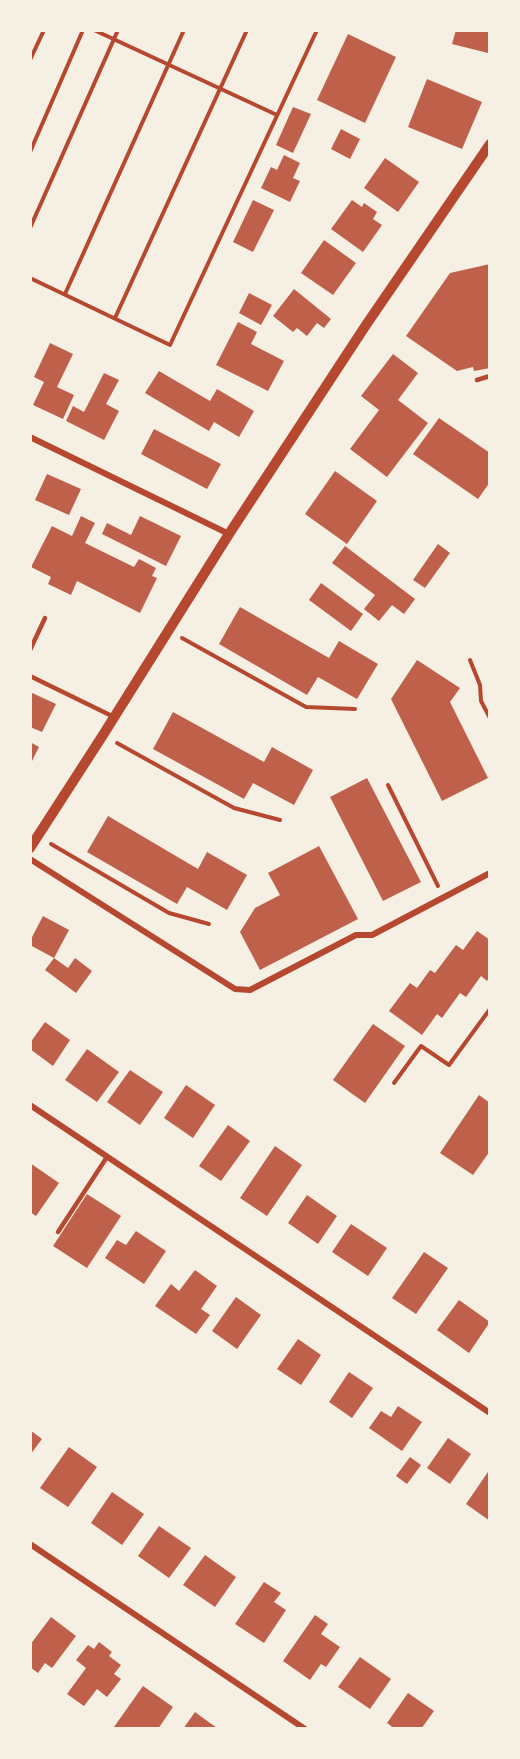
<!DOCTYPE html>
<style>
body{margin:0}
#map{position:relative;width:520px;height:1759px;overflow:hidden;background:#f6efe4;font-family:"Titillium Web",sans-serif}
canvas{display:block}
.frame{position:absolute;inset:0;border:32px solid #f6efe4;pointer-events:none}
</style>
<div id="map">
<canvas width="520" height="1759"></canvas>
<div class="frame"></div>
</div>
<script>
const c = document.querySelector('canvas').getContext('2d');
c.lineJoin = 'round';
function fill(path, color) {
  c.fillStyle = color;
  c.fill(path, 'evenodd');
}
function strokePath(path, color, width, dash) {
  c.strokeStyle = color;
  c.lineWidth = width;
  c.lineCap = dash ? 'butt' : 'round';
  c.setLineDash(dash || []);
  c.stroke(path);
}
const building = new Path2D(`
 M456,30H490L488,53L452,44Z
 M348,34L396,57L365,123L317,100Z
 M427,79L482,102L462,149L408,127Z
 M293,107L311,114L293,153L276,145Z
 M341,129L360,139L350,159L331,149Z
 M284,155L300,163L293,178L300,181L290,202L261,188L271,167L277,170Z
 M385,158L419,182L398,212L364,188Z
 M253,200L274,210L253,252L233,242Z
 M352,200L362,207L364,203L377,212L373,219L382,225L363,252L331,229Z
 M324,240L356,263L333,295L301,273Z
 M490,264V368L474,371L473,367L457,371L406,336L450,273Z
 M294,289L331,319L324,328L317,323L307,336L297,328L293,332L273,316Z
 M249,293L272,305L261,325L239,313Z
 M238,322L257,332L251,344L284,361L268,391L216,365Z
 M50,343L73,354L57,387L74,395L63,419L33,405L44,382L34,377Z
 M393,354L418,373L398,400L428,423L387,477L350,449L379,410L361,396Z
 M159,371L210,401L217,389L254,411L239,437L214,422L209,431L145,393Z
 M104,373L119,380L106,404L119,411L104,440L66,421L73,406L84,412Z
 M439,418L490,453V482L478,499L413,454Z
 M154,429L221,464L207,489L141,454Z
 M335,471L377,501L347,544L305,514Z
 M47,474L81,489L69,515L35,500Z
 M81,516L95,523L85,543L134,567L139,559L156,568L152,576L157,578L140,613L77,581L71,595L48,584L51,577L31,567L52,526L72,536Z
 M140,516L181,536L166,566L102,534L107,523L131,535Z
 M438,544L450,553L425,588L413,580Z
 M345,546L415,599L404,614L392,605L379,621L364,609L375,595L332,563Z
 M321,583L363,614L351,631L309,600Z
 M240,607L329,658L339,641L378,664L357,699L318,677L307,695L219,644Z
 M417,660L460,688L450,702L488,778L442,801L391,699Z
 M30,692L56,704L42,732L30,727Z
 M173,712L264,762L272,747L313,770L294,805L253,783L244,799L153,749Z
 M30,742L39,747L30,765Z
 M367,778L421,882L383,901L330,797Z
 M108,816L198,869L207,852L247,875L227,910L187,887L177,904L87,852Z
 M319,846L358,919L260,970L240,932L255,908L280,895L268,873Z
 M43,916L69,930L54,958L30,945V941Z
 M477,931L490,940V977L487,981L481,976L466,997L460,993L442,1018L437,1014L422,1035L389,1011L410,983L417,988L430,970L435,973L456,945L463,950Z
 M54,958L68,968L75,958L92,971L76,993L45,970Z
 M45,1022L70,1040L53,1066L30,1049V1043Z
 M373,1024L405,1046L365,1103L333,1080Z
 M87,1049L119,1072L97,1102L65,1080Z
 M130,1070L163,1092L140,1125L107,1102Z
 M186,1085L215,1105L193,1138L164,1118Z
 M479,1095L490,1103V1151L473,1175L440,1153Z
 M228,1125L250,1141L221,1181L199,1166Z
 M275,1146L302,1165L267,1216L240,1198Z
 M30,1163L59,1183L36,1216L30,1212Z
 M87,1194L121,1216L87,1268L53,1246Z
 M307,1195L337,1216L318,1244L288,1223Z
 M351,1224L387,1248L368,1276L332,1252Z
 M136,1231L166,1251L144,1284L105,1258L117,1240L126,1245Z
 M424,1252L448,1268L416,1314L392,1298Z
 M195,1270L217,1286L201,1309L210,1315L196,1334L155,1306L171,1284L179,1291Z
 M236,1297L261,1315L237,1349L212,1331Z
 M459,1300L490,1322L469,1353L437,1330Z
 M298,1339L321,1355L301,1385L277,1369Z
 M349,1372L373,1388L352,1418L329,1402Z
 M398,1406L422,1422L402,1451L369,1428L381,1411L391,1417Z
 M30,1430L42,1439L30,1455Z
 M448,1438L471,1454L450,1484L427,1468Z
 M69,1447L97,1467L68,1507L40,1488Z
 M410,1457L421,1465L407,1484L396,1476Z
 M490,1469V1521L466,1504Z
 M112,1492L144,1514L122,1545L91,1523Z
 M159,1526L191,1548L169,1578L138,1556Z
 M205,1555L236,1577L215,1607L183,1585Z
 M264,1582L281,1593L274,1602L286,1610L264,1643L235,1624Z
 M315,1615L328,1624L321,1634L340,1647L326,1667L321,1664L310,1680L283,1661Z
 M51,1617L76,1636L52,1668L45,1663L38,1673L30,1667V1645Z
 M99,1642L112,1652L109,1656L121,1665L114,1674L121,1679L107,1697L97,1689L84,1706L67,1694L86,1668L76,1660L88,1645L94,1649Z
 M360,1657L391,1679L370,1709L338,1687Z
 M143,1686L173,1707L158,1729H116L114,1727Z
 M408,1693L434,1711L421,1729H395L387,1723Z
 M195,1712L210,1723L219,1729H183Z`);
const path = new Path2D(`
 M94,30L277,115
 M30,60L44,30
 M30,152L83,30
 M30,228L118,30
 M30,278L170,345L317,30
 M65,294L184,30
 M115,318L247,30
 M182,638L306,707L355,709
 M470,660L480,685L481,701L490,718
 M117,743L234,808L280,820
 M388,785L438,886
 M51,844L169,913L209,924
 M394,1083L421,1046L449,1065L490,1009`);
const service = new Path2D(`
 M477,380L490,376
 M30,650L45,618
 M30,676L114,717
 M58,1232L107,1157`);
const minor = new Path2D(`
 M30,437L229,534
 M30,859L235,989L250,990L356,935H372L490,873
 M30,1105L490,1413
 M30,1544L305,1729`);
const tertiary = new Path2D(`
 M30,848L103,735L229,534L366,325L490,144`);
fill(building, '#bf614a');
strokePath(path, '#b5482f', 4);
strokePath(service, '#b5482f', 4.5);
strokePath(minor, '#b5482f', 6);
strokePath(tertiary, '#b5482f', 10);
</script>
